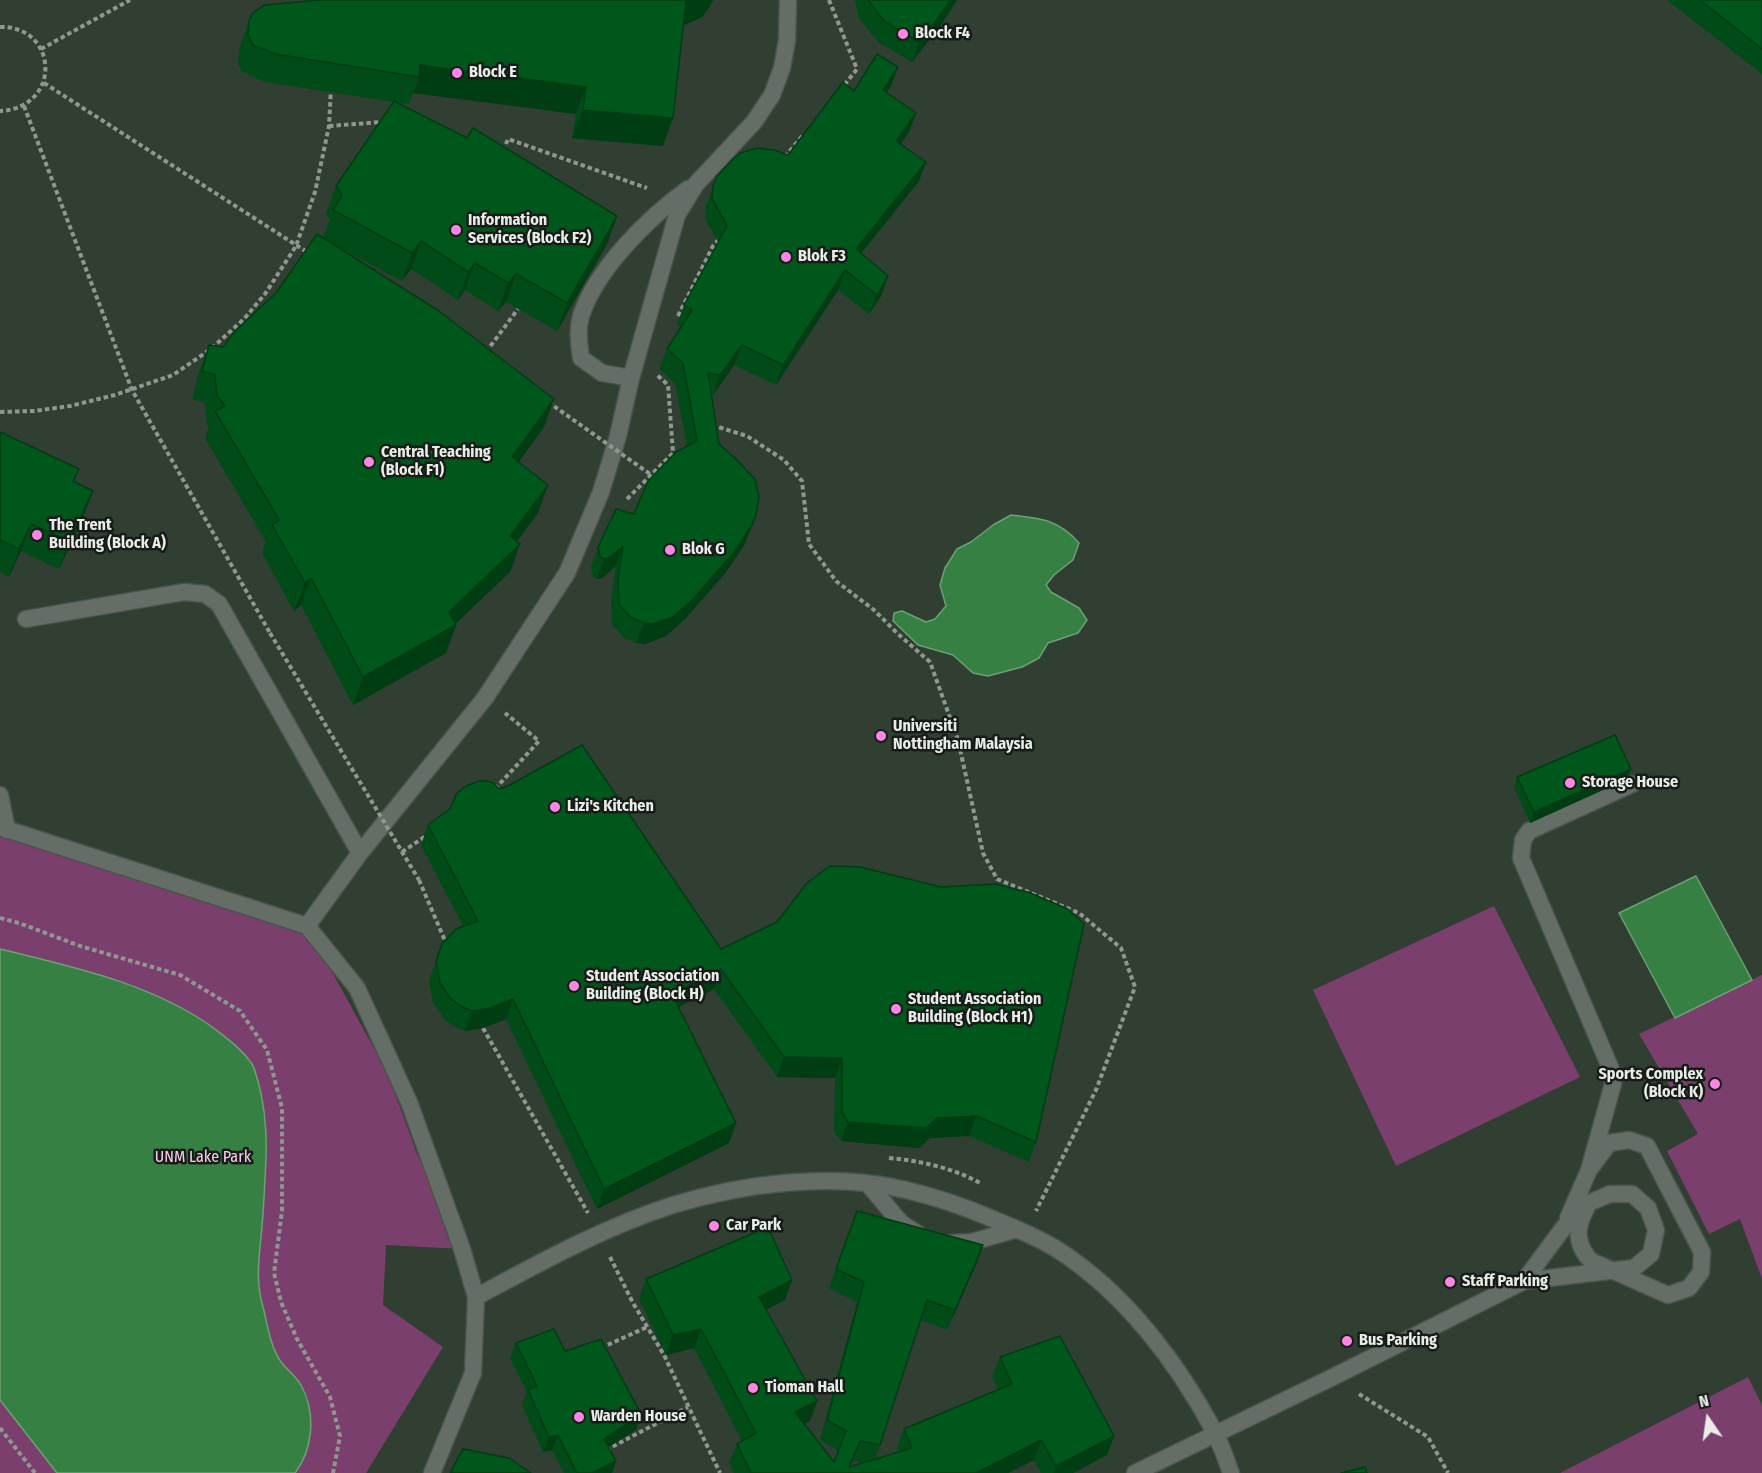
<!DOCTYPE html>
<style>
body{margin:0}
#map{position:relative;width:1762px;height:1473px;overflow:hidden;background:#2d352e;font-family:"Fira Sans Condensed",sans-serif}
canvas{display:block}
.north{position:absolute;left:1678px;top:1389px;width:60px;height:60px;-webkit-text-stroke:4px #181c18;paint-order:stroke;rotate:347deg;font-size:16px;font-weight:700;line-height:24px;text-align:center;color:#e8ede8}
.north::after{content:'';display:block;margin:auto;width:21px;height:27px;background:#e8ede8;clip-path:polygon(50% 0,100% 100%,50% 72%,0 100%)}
</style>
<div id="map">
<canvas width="1762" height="1473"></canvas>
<div class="north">N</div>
</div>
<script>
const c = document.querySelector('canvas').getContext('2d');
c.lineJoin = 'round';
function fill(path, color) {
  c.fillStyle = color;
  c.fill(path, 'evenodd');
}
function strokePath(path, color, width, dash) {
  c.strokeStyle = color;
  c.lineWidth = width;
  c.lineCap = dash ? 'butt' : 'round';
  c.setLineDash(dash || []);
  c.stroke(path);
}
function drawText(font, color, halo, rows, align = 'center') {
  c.font = font + ' "Fira Sans Condensed",sans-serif';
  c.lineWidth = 5;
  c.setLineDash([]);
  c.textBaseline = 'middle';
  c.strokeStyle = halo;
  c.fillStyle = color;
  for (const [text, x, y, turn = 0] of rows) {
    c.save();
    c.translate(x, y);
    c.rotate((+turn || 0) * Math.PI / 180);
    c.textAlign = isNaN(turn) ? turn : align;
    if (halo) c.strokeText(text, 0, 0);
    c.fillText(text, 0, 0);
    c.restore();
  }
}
const built = new Path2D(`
 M0,0H1762V1473H0Z`);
const green = new Path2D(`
 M0,827L307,926L388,1074L417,1154L462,1249L386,1245L383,1305L443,1347L366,1473H0Z
 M1494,906L1580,1077L1396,1166L1313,990Z
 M1762,975V1279L1740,1219L1709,1234L1667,1151L1698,1134L1639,1034Z
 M1748,1377L1762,1405V1473H1560Z`);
const water = new Path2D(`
 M1011,515C1041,518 1059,520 1079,543L1073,560L1054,575L1046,585L1051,592L1079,608L1087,620L1078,633L1048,643L1039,658L1022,667L988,676L973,673L953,655L918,645L893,621L894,613L902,611L926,622L935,619L946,606L940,585L945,568L957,549L971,542L993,525Z
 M1696,876L1752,980L1675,1018L1619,913Z
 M0,949C72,967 146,982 208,1024C224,1036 241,1048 252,1064C255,1069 256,1076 258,1081C265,1107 267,1131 266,1158C265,1180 264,1203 262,1226C260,1251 255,1278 262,1303C267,1321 269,1342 279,1359C285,1369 297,1376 302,1387C316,1414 313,1449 295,1473H57L0,1400Z`);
const path = new Path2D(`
 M829,0L857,69L842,88
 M0,27C59,26 62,108 0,111
 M41,49L130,0
 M44,83L307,252
 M24,106L132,390L270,633
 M329,126L382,122
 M503,151L508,139L647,188
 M785,157L803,135
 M678,316L713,246L720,238
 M486,352L518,309
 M0,412L34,411L70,406L115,395L173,375L211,349L244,319L265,294L296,246L315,192L329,126L331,88
 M712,425L747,436L784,460L802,481L809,544L836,581L874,610L898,634L930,662L958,740L983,853L997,879L1079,913L1121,948L1135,987L1096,1090L1036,1211
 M627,499L673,453L668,385L657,375
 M495,789L539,741L505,713
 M402,852L426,836
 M419,880L446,943
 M0,918L19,923L80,946L180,975L240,1011L267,1050L282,1108V1211L274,1273L281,1302L297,1339L330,1397L340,1436L333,1473
 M483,1028L588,1213
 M889,1158C922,1161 953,1168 982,1184
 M610,1257L633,1303L664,1355L720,1473
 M601,1348L647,1327
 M1359,1394L1428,1437L1448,1473
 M0,1428L35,1473
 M606,1450L688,1407`);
const service = new Path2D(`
 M631,378L602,373L581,358C579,344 577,330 581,316C596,269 649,217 688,189
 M26,619L184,592L205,594L219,604L360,853
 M0,795L7,830
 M0,827L307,926L357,988L409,1102L462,1249L476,1297L473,1373L432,1473
 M307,926L360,853L485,698L567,573L601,492L618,436L631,378L677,215L696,184L754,122L772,95L782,68L787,40L788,0
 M1589,1170L1613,1084V1074L1521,858L1523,840L1529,831L1632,784
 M868,1184L901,1223L918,1234
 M1568,1218L1589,1170L1609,1143L1629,1140L1647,1146L1702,1252L1701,1272L1689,1288L1668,1295L1591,1261C1576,1245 1575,1228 1586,1209
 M951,1243L972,1242L1017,1229
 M476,1297C539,1263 604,1227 673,1205C745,1183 833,1172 906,1190C936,1197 965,1207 993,1219C1014,1228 1038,1237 1058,1250C1125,1293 1177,1362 1214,1431C1221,1444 1226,1459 1231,1473
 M1135,1473L1333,1377L1524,1281L1634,1268L1651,1254L1656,1230L1648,1208L1632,1194H1610L1591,1202L1564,1227L1524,1281`);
const pathBridge = new Path2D(`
 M548,402L657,479
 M270,633L419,880`);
const wall = new Path2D(`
 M320,0H713L710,6L702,17L683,26L663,146L572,138L576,114L413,93L409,104L396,102L617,216L607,244L557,331L506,302L498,311L465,290L458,300L411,269L402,281L324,239L544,427L518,462L538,513L517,541L520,544L510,572L455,624L456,625L446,653L353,705L301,605L294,611L262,553L266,542L205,438L209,427L207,424L205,403L192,399L199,372L209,345L223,347L276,293L323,238L330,219L326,214L336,186L394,102L265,82L243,72L238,64L239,49L249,21Z
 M855,0H957L940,26L912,62L878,42L859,18Z
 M1667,0H1762V74Z
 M891,86L887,92L916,113L909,132L901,144L919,181L861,254L888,276L881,296L869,314L838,290L776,385L734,365L713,395H711L719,444L745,544L726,572L685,619L666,636L645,644L636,643L623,637L612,624L611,600L616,566L602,578L597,579L593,577L591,567L598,547L634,514L687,446L675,383L659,369L667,349L681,327L677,325L684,305L718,242L705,218L706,206L717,176L788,155L854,91Z
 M0,432L74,482L93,491L82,519L59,569L21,551L9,577L0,572Z
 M1631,769L1627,779L1530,823L1514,787L1517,777Z
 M499,789L721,949L1036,1142L1029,1162L969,1136L930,1138L919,1148L841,1141L834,1132L835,1078L777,1077L714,989L679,1007L736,1123L729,1143L597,1209L506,1019L483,1028L465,1031L454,1026L444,1019L433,1003L429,981L442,944L463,926L421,845L428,825Z
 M857,1211L983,1245L976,1265L947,1330L921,1320L875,1460L898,1452L897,1448L904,1429L998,1389L992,1377L1000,1357L1114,1436L1107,1455L1073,1473H1041L1034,1460L1008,1473H734L729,1463L737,1444L742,1441L694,1348L666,1355L639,1299L646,1279L785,1300L766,1309L817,1401L810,1421L804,1424L834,1462L838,1451L820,1440L857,1302L829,1288ZM853,1460L864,1463L850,1467Z
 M516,1343L565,1351L636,1430L608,1447L616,1461L612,1473H564L552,1450L543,1452L522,1405L527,1392L510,1358Z`);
const shadedWall = new Path2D(`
 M688,0H713L710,6L702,17L676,29L686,1Z
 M951,0H957L940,26L912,62L920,42Z
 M420,65L586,87L576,114L413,93L419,77Z
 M898,67L891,86L876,109L883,90Z
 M583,110L673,118L663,146L572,138Z
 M916,113L909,132L889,161L896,141Z
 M926,162L919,181L848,269L856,249Z
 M617,216L607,244L557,331L567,303Z
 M421,241L411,269L402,281L412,253Z
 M475,263L465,290L458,300L468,272Z
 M845,270L838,290L776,385L783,365Z
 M516,274L506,302L498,311L508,283Z
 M888,276L881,296L869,314L877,295Z
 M742,345L734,365L713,395L720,375Z
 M554,399L544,427L502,485L512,457Z
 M548,485L538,513L502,562L520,544L510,572L452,627L456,625L446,653L353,705L363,677L449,612L510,536Z
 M93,491L82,519L59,569L69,541Z
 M31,524L21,551L9,577L19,549Z
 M752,525L745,544L726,572L685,619L666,636L645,644L636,643L644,623Z
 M623,546L616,566L602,578L597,579L604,559Z
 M311,578L301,605L294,611L305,583Z
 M1631,769L1627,779L1530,823L1534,812Z
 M721,969L714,989L665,1014L672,994Z
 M513,999L506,1019L483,1028L465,1031L472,1011Z
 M784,1057L842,1058L835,1078L777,1077Z
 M976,1116L969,1136L930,1138L919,1148L841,1141L848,1122L937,1118Z
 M736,1123L729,1143L597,1209L604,1189Z
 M983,1245L976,1265L947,1330L955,1310Z
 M792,1280L785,1300L752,1317L759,1297Z
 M701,1329L694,1348L666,1355L673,1335Z
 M817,1401L810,1421L788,1432L795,1412Z
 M641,1414L636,1430L598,1454L604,1439Z
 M558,1435L552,1450L543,1452L549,1437Z
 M1114,1436L1107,1455L1073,1473H1053L1056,1466Z
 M1041,1440L1034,1460L1008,1473H976Z
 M616,1461L612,1473H592Z`);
const building = new Path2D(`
 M320,0H688L686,1L673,118L583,110L586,87L420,65L419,77L275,54L253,45L248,36L249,21L253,13L264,5Z
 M868,0H951L920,42L885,22Z
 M1700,0H1762V49Z
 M877,54L898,67L883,90L916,113L896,141L926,162L856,249L888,276L877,295L845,270L783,365L742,345L720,375L708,373L719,444L734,457L755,479L759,497L756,515L752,525L734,552L693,599L673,617L652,624L644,623L630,617L619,604L618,580L623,546L609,558L604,559L600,557L598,547L616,509L634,514L648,481L676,452L697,441L683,363L667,349L692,310L684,305L727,226L712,198L713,186L717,176L734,158L740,153L758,148L774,150L788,155L843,82L854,91Z
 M394,101L467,138L473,128L617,216L567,303L516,274L508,283L475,263L468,272L421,241L412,253L333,210L342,195L336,186Z
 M317,234L439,311L554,399L512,457L548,485L510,536L520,544L449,612L456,625L363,677L311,578L305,583L272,525L279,520L215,411L225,406L217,396L215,375L202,371L209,345L223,347L236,330L276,293Z
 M0,432L79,469L73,481L93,491L69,541L31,524L19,549L0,540Z
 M1615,735L1631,769L1534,812L1517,777Z
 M582,745L721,949L777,922L807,883L830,866L860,867L941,887L995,884L1028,892L1068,909L1084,924L1036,1142L976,1116L937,1118L926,1128L848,1122L842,1112V1058L784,1057L721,969L672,994L736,1123L604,1189L513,999L490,1008L472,1011L461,1006L451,999L440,983L436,961L442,944L456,929L478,921L428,825L450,809L457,793L466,786L479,781H487L494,783L499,789L508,786Z
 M857,1211L983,1245L955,1310L927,1300L880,1445L860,1441L849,1467L912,1448L904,1429L1012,1384L1000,1357L1060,1336L1114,1436L1056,1466L1041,1440L976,1473H751L737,1444L756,1433L701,1329L673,1335L646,1279L768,1227L792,1280L759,1297L817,1401L795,1412L834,1462L846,1431L827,1420L864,1282L836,1269Z
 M554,1329L565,1351L601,1339L641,1414L604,1439L616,1461L592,1473H577L558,1435L549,1437L528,1390L537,1386L516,1343Z
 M463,1449L509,1458L531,1473H450Z
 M1365,1467L1367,1473H1341Z`);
const markers = [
 [903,34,6,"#fc86e3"],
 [457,73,6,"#fc86e3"],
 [456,230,6,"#fc86e3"],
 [786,257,6,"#fc86e3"],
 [369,462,6,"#fc86e3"],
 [37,535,6,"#fc86e3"],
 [670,550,6,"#fc86e3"],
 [881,736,6,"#fc86e3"],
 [1570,783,6,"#fc86e3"],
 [555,807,6,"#fc86e3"],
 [574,986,6,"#fc86e3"],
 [896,1009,6,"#fc86e3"],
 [1715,1084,6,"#fc86e3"],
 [714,1226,6,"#fc86e3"],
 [1450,1282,6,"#fc86e3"],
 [1347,1341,6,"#fc86e3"],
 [753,1388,6,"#fc86e3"],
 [579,1417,6,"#fc86e3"]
];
const poiNames = [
 ["Block F4",915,34],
 ["Block E",469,73],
 ["Information",468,221],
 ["Services (Block F2)",468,239],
 ["Blok F3",798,257],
 ["Central Teaching",381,453],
 ["(Block F1)",381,471],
 ["The Trent",49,526],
 ["Building (Block A)",49,544],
 ["Blok G",682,550],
 ["Universiti",893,727],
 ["Nottingham Malaysia",893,745],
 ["Storage House",1582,783],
 ["Lizi's Kitchen",567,807],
 ["Student Association",586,977],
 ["Building (Block H)",586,995],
 ["Student Association",908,1000],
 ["Building (Block H1)",908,1018],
 ["Sports Complex",1703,1075,"right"],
 ["(Block K)",1703,1093,"right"],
 ["Car Park",726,1226],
 ["Staff Parking",1462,1282],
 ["Bus Parking",1359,1341],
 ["Tioman Hall",765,1388],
 ["Warden House",591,1417]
];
const parkNames = [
 ["UNM Lake Park",203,1158]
];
fill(built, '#313e32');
fill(green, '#7b3f6e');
fill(water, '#368043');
strokePath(water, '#6ba174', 1.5);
strokePath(service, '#4c534d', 19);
strokePath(path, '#909791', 4, [4.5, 3]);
strokePath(service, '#656e66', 16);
strokePath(pathBridge, '#909791', 4, [4.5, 3]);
fill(wall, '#004b17');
fill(shadedWall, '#003d13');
fill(building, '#00571b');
strokePath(building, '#003d13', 1.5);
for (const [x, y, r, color] of markers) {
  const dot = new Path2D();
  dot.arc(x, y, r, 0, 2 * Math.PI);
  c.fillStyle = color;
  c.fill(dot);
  strokePath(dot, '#181c18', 2);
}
drawText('bold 16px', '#e8ede8', '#181c18', poiNames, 'left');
drawText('16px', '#f7cfec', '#181c18', parkNames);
</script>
